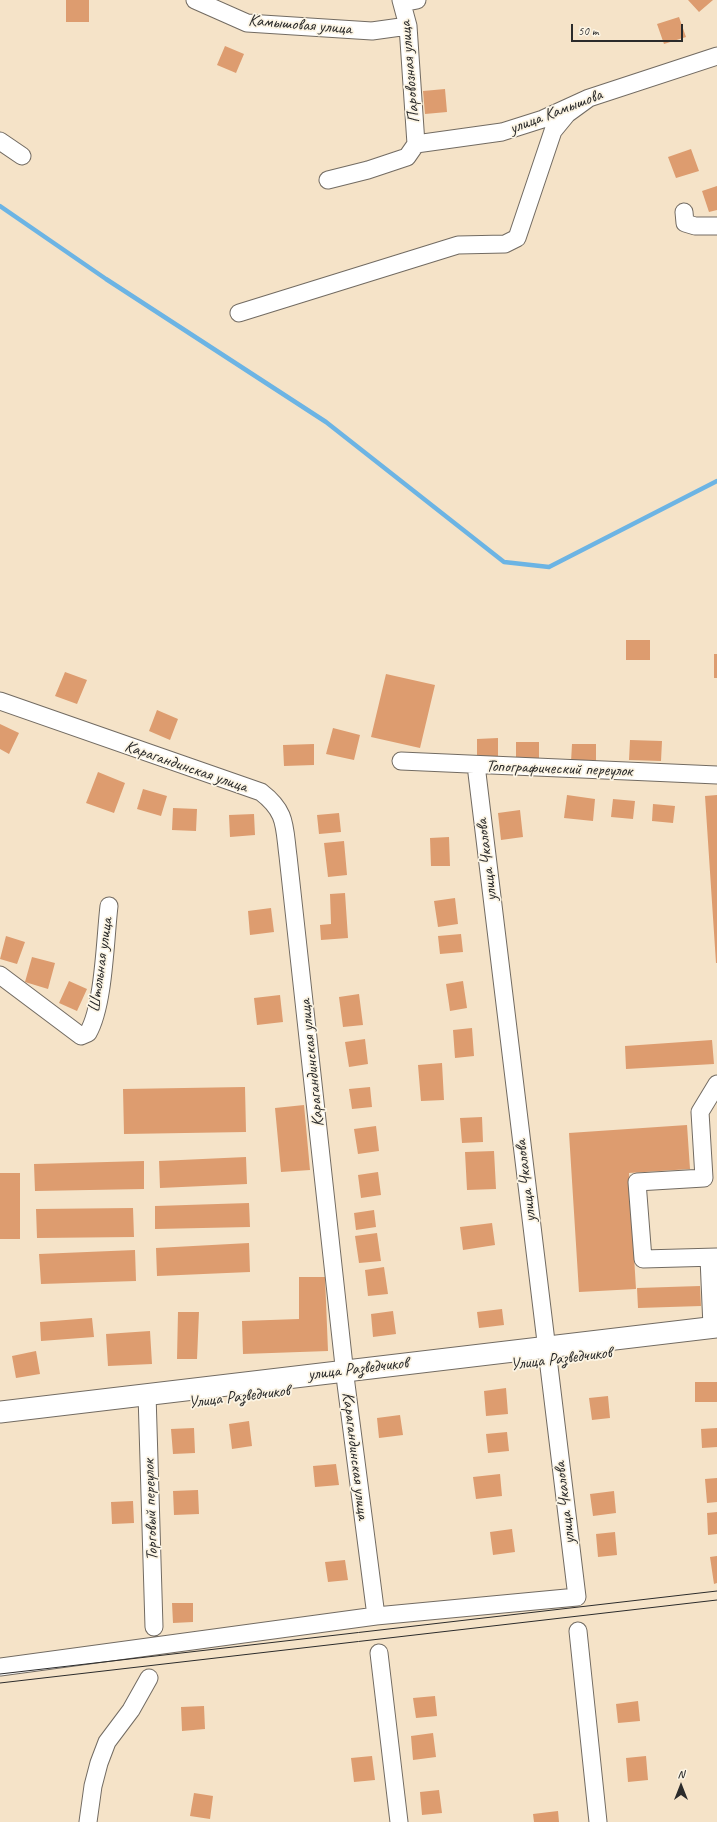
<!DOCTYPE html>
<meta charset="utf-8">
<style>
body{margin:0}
#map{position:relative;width:717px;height:1822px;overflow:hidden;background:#f5e3c8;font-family:Caveat,sans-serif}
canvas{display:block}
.north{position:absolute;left:661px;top:1766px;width:40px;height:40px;-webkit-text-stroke:3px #fcf5e5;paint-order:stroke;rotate:0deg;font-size:11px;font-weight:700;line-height:16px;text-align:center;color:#2b2b2b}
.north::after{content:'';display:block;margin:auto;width:14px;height:18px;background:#2b2b2b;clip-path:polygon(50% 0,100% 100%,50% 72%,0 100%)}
.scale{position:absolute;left:571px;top:24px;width:112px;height:18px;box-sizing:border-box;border:2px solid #2b2b2b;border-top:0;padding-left:5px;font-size:12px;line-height:14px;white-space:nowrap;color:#2b2b2b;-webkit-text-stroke:3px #fcf5e5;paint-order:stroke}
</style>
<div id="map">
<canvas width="717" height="1822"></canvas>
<div class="north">N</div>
<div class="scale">50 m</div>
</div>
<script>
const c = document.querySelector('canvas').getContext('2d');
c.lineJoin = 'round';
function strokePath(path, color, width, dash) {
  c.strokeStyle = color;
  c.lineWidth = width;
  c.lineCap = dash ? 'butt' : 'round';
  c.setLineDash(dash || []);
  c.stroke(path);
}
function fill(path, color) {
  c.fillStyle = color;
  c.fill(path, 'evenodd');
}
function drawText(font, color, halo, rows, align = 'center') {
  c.font = font + ' Caveat,sans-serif';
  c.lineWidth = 3.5;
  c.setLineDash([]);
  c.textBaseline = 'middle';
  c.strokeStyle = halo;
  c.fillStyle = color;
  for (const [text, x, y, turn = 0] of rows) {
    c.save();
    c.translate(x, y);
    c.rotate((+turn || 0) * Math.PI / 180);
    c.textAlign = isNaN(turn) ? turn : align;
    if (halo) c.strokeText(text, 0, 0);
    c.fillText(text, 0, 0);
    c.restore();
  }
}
const stream = new Path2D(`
 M0,206L106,279L326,422L504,562L549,567L717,481`);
const building = new Path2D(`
 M66,0H89V22H66Z
 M688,0H713L699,12Z
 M679,17L686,37L664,44L657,24Z
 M225,46L244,54L236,73L217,65Z
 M445,89L447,112L425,114L423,91Z
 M691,149L699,171L676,178L668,157Z
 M717,186V210L709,212L702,191Z
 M626,640H650V660H626Z
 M714,654H717V678H714Z
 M65,672L87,680L77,704L55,696Z
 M386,674L435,685L420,748L371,737Z
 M157,710L178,719L170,740L149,731Z
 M0,724L19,733L9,754L0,749Z
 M333,728L360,735L354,760L326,754Z
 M498,738V757L477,758V739Z
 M630,740L662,741L661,761L629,760Z
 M516,742H539V761H516Z
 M314,744V765L284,766L283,745Z
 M572,744H596V763L571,762Z
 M98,772L125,783L114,813L86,803Z
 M143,789L167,796L161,816L137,809Z
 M567,795L595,799L593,821L564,818Z
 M717,795V963H716L705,796Z
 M613,799L635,801L633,819L611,817Z
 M653,804L675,806L673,823L652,821Z
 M173,808L197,809L196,831L172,830Z
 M520,810L523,837L501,840L498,813Z
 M339,813L341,832L319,834L317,815Z
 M254,814L255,835L230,837L229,815Z
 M449,837L450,866H431L430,838Z
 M344,841L347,875L328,877L324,843Z
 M345,893L348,938L321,940L320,925L331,924L330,894Z
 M455,898L458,924L438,927L434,901Z
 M271,908L274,932L250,935L248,911Z
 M461,934L463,952L440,954L438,936Z
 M6,936L25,942L17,964L0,959Z
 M32,957L55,963L48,989L25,982Z
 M69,981L87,989L77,1011L59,1003Z
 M463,981L467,1008L450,1011L446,984Z
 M359,994L363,1025L343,1027L339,997Z
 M280,995L283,1022L257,1025L254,998Z
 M472,1028L474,1056L455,1058L453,1030Z
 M365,1039L368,1064L349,1067L345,1042Z
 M712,1040L714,1064L626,1069L625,1046Z
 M442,1063L444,1100L421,1101L418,1065Z
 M245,1087L246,1132L124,1134L123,1089Z
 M370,1087L372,1107L352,1109L349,1089Z
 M304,1105L310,1170L281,1172L275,1108Z
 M482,1117L483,1142L462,1143L460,1118Z
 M687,1125L690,1169L629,1173L636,1289L579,1292L569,1133Z
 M376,1126L379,1151L358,1154L354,1129Z
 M494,1151L496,1189L467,1190L465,1152Z
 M246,1157L247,1184L160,1188L159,1161Z
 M144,1161V1189L35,1191L34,1164Z
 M378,1172L381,1195L361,1198L358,1175Z
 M0,1173H20V1239H0Z
 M249,1203L250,1227L155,1229V1206Z
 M133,1208L134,1237L37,1238L36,1209Z
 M374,1210L376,1227L356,1230L354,1213Z
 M492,1223L495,1245L463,1250L460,1227Z
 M377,1233L381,1261L359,1263L355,1236Z
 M249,1243L250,1272L157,1276L156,1248Z
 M135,1250L136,1281L41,1284L39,1254Z
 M384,1267L388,1294L368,1296L365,1270Z
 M299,1277H325L328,1351L243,1354L242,1321L299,1319Z
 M700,1286L701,1306L638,1308L637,1288Z
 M502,1309L504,1325L479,1328L477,1312Z
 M393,1311L396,1334L373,1337L371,1314Z
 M178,1312H199L197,1359H177Z
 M92,1318L94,1337L41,1341L40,1322Z
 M150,1331L152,1364L108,1366L106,1334Z
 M36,1351L40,1374L16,1378L12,1356Z
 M695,1382H717V1402H695Z
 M506,1388L508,1414L486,1416L484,1391Z
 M608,1396L610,1418L592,1420L589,1398Z
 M400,1415L403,1435L379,1438L377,1418Z
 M249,1421L252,1446L232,1449L229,1424Z
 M194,1428L195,1453L173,1454L171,1429Z
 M717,1428V1447L702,1448L701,1429Z
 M507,1432L509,1451L488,1453L486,1434Z
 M336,1464L339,1485L315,1487L313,1466Z
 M500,1474L502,1496L476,1499L473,1477Z
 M717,1478V1502L707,1503L705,1479Z
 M198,1490L199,1514L174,1515L173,1491Z
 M614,1491L616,1513L593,1516L590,1494Z
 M133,1501L134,1523L112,1524L111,1502Z
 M717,1512V1534L708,1535L707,1513Z
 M512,1529L515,1552L493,1555L490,1532Z
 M615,1532L617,1555L598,1557L596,1534Z
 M717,1556V1583L714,1584L710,1557Z
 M345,1560L348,1580L328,1582L325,1562Z
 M172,1603H193V1622L173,1623Z
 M435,1696L437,1716L416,1718L413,1698Z
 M638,1701L640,1721L618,1723L616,1704Z
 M204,1706L205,1729L182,1731L181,1707Z
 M433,1733L436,1757L413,1760L411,1736Z
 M372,1756L375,1780L354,1782L351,1758Z
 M646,1756L648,1780L628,1782L626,1758Z
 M439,1790L442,1813L422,1815L420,1792Z
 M194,1793L213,1796L210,1819L190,1816Z
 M558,1811L559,1822H534L533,1814Z`);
const minor = new Path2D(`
 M195,0L247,23L372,31L408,26
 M401,0L408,26L416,144
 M402,3L417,0
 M0,141L22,156
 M328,180L368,170L407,157L416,144L502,132L543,119L589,98L717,56
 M684,212L685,223L695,226H717
 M239,313L458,245L505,244L517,238L553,131L567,114L589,98
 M0,701L261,792C287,812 284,826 288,856L346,1384L376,1616
 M401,761L717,775
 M0,975L81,1036L88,1033C104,1005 105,940 109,906
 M717,1084L700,1112L704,1178L637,1182L643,1259L717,1257
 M709,1258L712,1327
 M147,1394L154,1627
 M578,1631L598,1822
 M379,1653L399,1822
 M0,1667L376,1616L577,1597L476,765
 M88,1822L93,1786L99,1763L107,1742L131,1710L149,1678`);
const major = new Path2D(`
 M0,1412L717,1327`);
const tram = new Path2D(`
 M0,1674L717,1591
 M0,1683L717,1600`);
const streetNames = [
 ["Камышовая улица",300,25,5],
 ["Паровозная улица",410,72,-95],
 ["улица Камышова",556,112,-21],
 ["Карагандинская улица",186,767,19],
 ["Топографический переулок",559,769,2],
 ["улица Чкалова",487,860,-97],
 ["Штольная улица",101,965,-82],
 ["Карагандинская улица",312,1063,-96],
 ["улица Чкалова",526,1181,-97],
 ["Улица Разведчиков",561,1359,-7],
 ["улица Разведчиков",358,1369,-7],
 ["Улица Разведчиков",239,1397,-7],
 ["Карагандинская улица",355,1456,83],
 ["улица Чкалова",565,1503,-97],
 ["Торговый переулок",151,1510,-92]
];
strokePath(stream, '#6cb4e4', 4.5);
fill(building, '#dd9c6f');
strokePath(minor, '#726b62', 19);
strokePath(major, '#726b62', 23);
strokePath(minor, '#fff', 17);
strokePath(major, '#fff', 21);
strokePath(tram, '#2b2b2b', 1);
drawText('17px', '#2b2b2b', '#fcf5e5', streetNames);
</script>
